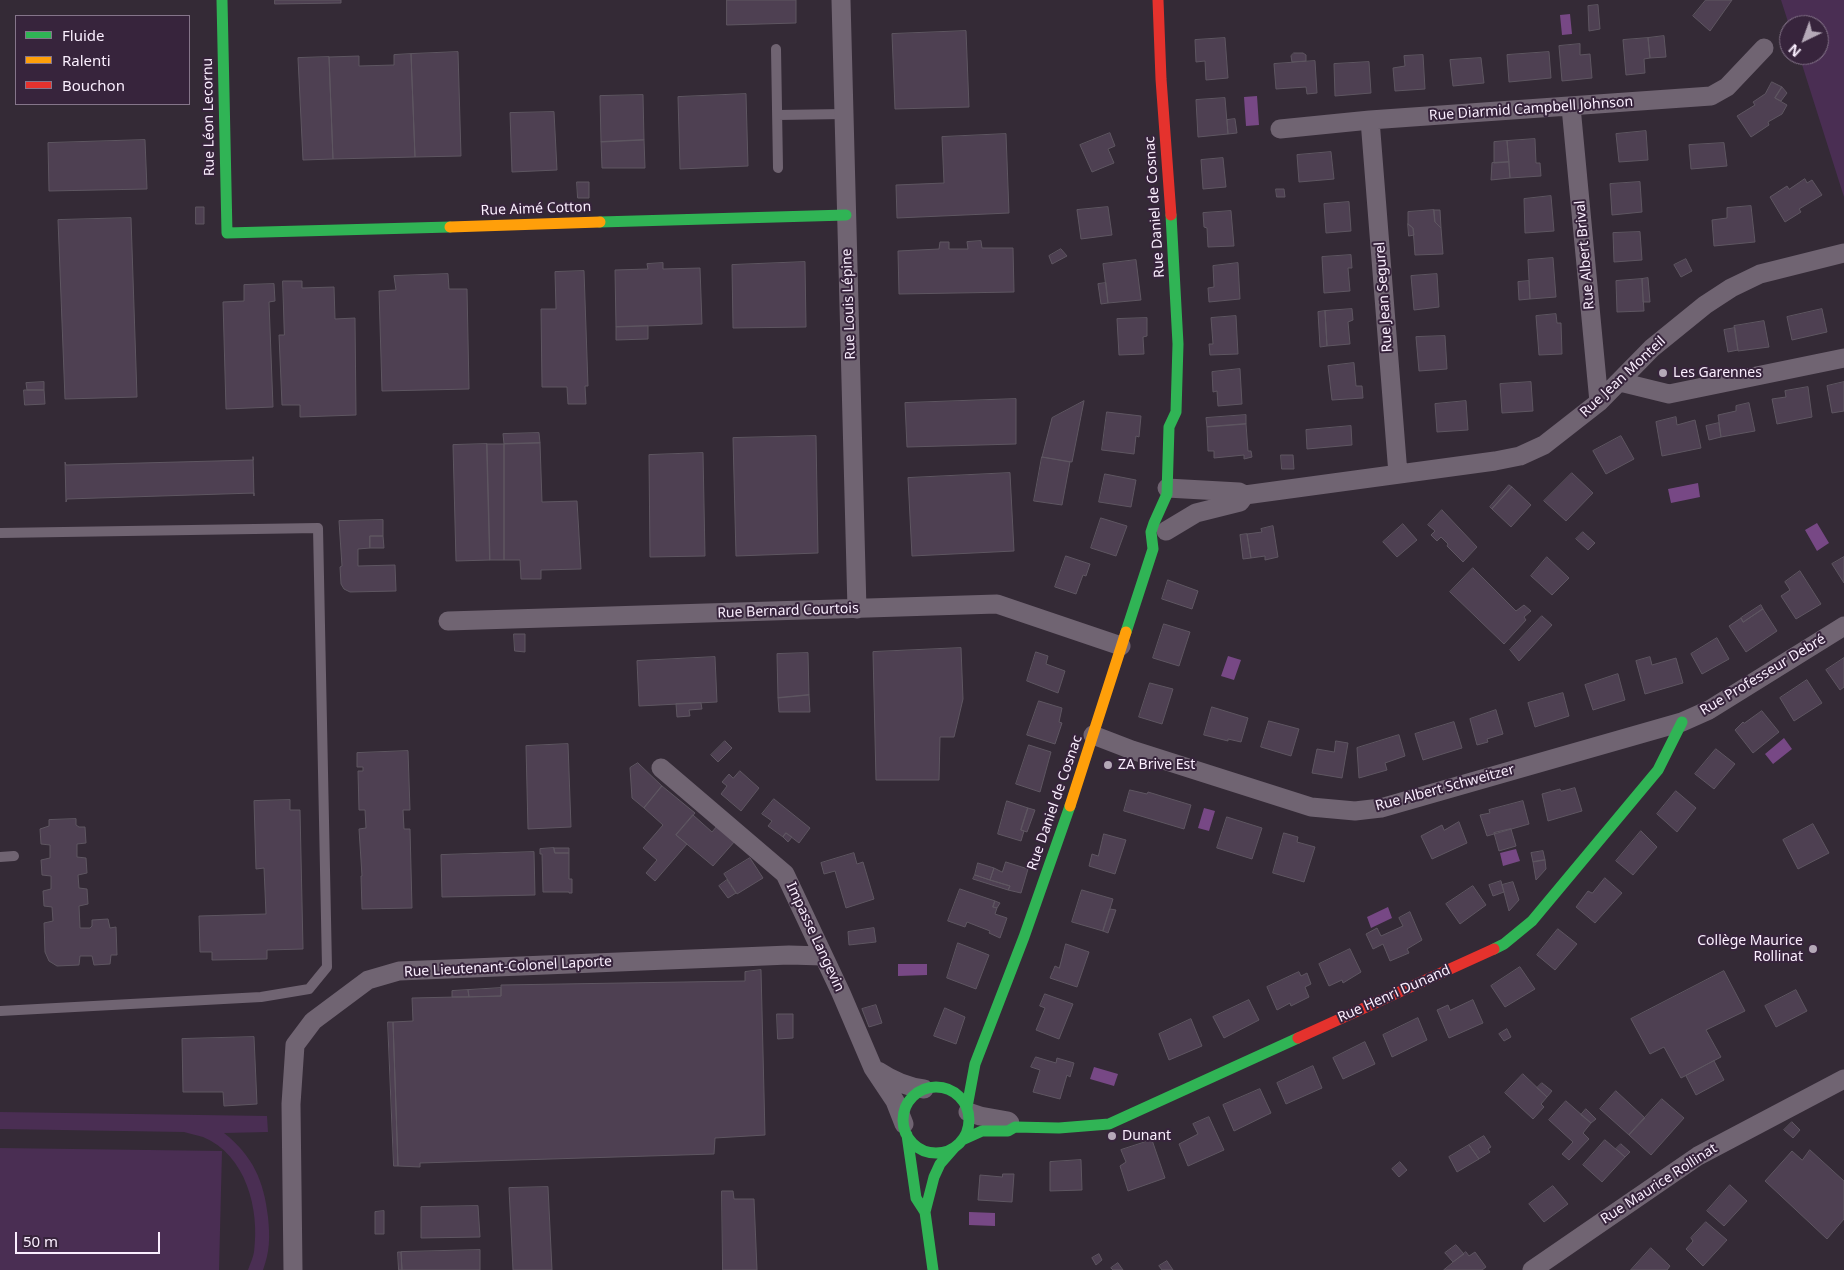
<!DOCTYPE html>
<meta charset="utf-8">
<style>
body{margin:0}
#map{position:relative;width:1844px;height:1270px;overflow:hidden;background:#342a36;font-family:"Noto Sans",sans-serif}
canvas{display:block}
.legend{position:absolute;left:15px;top:15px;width:175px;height:90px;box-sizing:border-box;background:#37243c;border:1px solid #85758a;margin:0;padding:6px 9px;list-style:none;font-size:15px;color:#faeefe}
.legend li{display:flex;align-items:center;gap:10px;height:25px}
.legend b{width:25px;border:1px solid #85758a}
.north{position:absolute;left:1779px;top:15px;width:50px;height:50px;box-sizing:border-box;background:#37243c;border:1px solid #85758a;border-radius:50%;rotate:222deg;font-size:14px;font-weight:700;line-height:20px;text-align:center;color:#faeefe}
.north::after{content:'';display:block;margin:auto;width:18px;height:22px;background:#b5a9b8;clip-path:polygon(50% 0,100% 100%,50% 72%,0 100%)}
.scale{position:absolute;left:15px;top:1232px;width:145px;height:22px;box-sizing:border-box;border:2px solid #faeefe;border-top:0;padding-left:6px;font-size:15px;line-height:18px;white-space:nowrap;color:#faeefe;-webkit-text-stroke:4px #37243c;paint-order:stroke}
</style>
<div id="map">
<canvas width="1844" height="1270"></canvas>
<ul class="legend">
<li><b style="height:6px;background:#30b455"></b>Fluide</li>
<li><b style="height:6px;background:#ff9f0a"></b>Ralenti</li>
<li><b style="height:6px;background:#e5322d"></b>Bouchon</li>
</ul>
<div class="north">N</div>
<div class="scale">50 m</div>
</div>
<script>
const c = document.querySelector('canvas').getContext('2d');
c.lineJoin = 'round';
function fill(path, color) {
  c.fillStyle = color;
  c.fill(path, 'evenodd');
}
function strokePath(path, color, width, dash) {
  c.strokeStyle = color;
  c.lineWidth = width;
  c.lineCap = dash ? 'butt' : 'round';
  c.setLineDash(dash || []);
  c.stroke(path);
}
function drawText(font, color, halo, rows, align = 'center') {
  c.font = font + ' "Noto Sans",sans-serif';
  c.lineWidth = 4;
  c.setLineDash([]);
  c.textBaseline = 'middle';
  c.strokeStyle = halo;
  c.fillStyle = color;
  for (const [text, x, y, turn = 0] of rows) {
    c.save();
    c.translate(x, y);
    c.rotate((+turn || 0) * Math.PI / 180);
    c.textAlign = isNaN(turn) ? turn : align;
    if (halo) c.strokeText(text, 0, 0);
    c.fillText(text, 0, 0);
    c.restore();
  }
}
const green = new Path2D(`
 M1781,0H1844V197L1799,55H1819V25H1789Z
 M0,1112L267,1116L268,1132L224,1133C253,1156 264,1181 268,1217C270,1237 270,1251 263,1270H248C250,1264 253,1258 254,1252C260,1209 246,1155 203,1137C197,1135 190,1134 184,1132L0,1129Z
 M0,1148L222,1151L219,1270H0Z`);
const water = new Path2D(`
 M1570,14L1572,34L1562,35L1560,15Z
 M1257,96L1259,125L1246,126L1244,97Z
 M1698,483L1700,497L1671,503L1668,489Z
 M1817,523L1829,543L1817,551L1805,530Z
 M1228,656L1241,660L1234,680L1221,676Z
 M1784,738L1792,749L1773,764L1765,754Z
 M1204,808L1215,811L1209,831L1198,828Z
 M1516,849L1520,861L1503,866L1500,853Z
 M1388,907L1392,918L1371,928L1367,917Z
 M898,964H927V975L898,976Z
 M1094,1067L1118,1074L1114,1086L1090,1079Z
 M969,1212L995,1213V1226L969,1225Z`);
const building = new Path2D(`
 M275,0H341V3L275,4Z
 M727,0H796V23L727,25Z
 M1706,0H1732L1710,31L1693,16Z
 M1598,5L1600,29L1589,31L1588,6Z
 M966,31L969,107L895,109L892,34Z
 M1664,36L1666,57L1650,58L1648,38Z
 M1225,38L1228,78L1206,80L1205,61L1196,62L1195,40Z
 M1648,38L1650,58L1644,59L1645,73L1626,75L1623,40Z
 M1580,44V55L1590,54L1592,78L1562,81L1559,46Z
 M458,52L461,156L415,157L411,54Z
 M1549,52L1551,78L1509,82L1507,55Z
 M1294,53H1303L1306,55V61L1292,62L1291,56Z
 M411,54L415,157L333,159L329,57L359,56V66L394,65V55Z
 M1423,55L1425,89L1395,91L1393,68L1405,66L1404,56Z
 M329,57L333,159L303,160L298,58Z
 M1481,58L1484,83L1453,86L1450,60Z
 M1315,61L1317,93L1307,94L1306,87L1276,89L1274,64Z
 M1369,62L1371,93L1335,96L1334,64Z
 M1772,82L1782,87L1775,98L1787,105L1782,114L1768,122L1769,125L1751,137L1737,116L1755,105L1753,102L1765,94Z
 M1782,87L1787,93L1781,101L1775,98Z
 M746,94L748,166L680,169L678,97Z
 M643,95L644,140L601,142L600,96Z
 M1225,98L1228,134L1198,137L1196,100Z
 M554,112L557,170L512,172L510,113Z
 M1235,119L1237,133L1228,134L1227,120Z
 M1646,131L1648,160L1619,162L1616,134Z
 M1110,133L1115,146L1108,149L1114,163L1092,172L1080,145Z
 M1006,134L1009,213L897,218L896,185L944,183L942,137Z
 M1535,139L1536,163H1540L1541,176L1510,178L1507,141Z
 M145,140L147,189L49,191L48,143Z
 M644,140L645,168H602L601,142Z
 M1507,141L1509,162L1494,163V142Z
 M1724,143L1727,166L1691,169L1689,145Z
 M1331,152L1334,179L1299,182L1297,155Z
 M1223,158L1226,187L1203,189L1201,160Z
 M1509,162L1510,178L1491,180L1492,163Z
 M1805,179L1807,183L1812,180L1822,195L1799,209L1801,212L1785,222L1770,197L1787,186L1789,189Z
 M577,182H589V198H578Z
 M1640,182L1642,212L1612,215L1610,184Z
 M1276,189H1284L1285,197H1277Z
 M1551,196L1554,231L1525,233L1524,199Z
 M1349,202L1351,231L1326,233L1324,204Z
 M1751,206L1755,242L1714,246L1712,220L1727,218V208Z
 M196,207H204V224H196Z
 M1108,207L1112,235L1081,239L1077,210Z
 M1434,210H1440L1441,228L1435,222Z
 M1434,210L1435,222L1441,228L1443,254L1415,255L1413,228L1408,224V212Z
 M1231,211L1234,246L1208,247L1207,228L1204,227L1203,213Z
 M131,218L137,397L65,399L58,220Z
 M1408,224L1413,228L1414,235L1409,236Z
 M1640,232L1642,260L1614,262L1613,233Z
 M981,241L982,248H1013L1014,292L899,294L898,251L939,249L940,242H949V249H968L967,242Z
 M1061,249L1067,256L1052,264L1049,256Z
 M1351,255L1352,268H1348L1350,291L1324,293L1322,257Z
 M1553,258L1556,297L1530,299L1528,260Z
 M1686,259L1692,271L1681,277L1674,265Z
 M1136,260L1141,300L1108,303L1103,264Z
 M805,262L806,327L733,328L732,265Z
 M663,263V269L700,268L702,324L616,327L615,270L648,269L647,264Z
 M1238,263L1240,299L1209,302L1208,288L1214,287L1213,266Z
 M584,271L588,386H585L586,404H568L567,387H542L541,309H556L555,272Z
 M448,274L449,289H467L469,389L382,391L379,291L396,290L394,276Z
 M1437,274L1439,307L1414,310L1411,276Z
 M1648,278L1650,302H1643L1642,279Z
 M1642,279L1644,311L1617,312L1616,281Z
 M283,281H302V288L334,287L335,319L355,318L356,415L300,417V405H282L279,335H284Z
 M1529,281L1530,299L1519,300L1518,282Z
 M1106,283L1108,303L1101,304L1098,284Z
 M274,284L275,301L269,302L273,407L226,409L223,302L244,301V285Z
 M1352,309L1353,320L1348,322L1350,344L1327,346L1325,311Z
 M1822,309L1827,332L1792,340L1787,317Z
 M1325,311L1327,346L1320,347L1318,312Z
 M1556,314L1557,323H1561L1562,354L1539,355L1536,316Z
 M1236,316L1238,354L1210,355L1209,344H1213L1211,318Z
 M1147,318V336L1143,337L1144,354L1119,355L1117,319Z
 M1764,321L1769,347L1738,351L1734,326Z
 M648,326V339L616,340V327Z
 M1735,328L1738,350L1728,352L1724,330Z
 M1445,336L1447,369L1419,371L1416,337Z
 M1354,363L1356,386H1362L1363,398L1332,400L1328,366Z
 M1240,369L1242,404L1218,406L1217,391L1213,392L1212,372Z
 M44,382V390H27L26,383Z
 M1531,382L1533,411L1502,413L1500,384Z
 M1844,382V411L1832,413L1827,386Z
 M1808,387L1812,417L1777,424L1772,399L1786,397L1785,391Z
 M24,390H44L45,404L25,405Z
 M1016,399V444L907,447L905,403Z
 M1084,401L1072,462L1042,457L1052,418Z
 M1466,401L1468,430L1437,432L1435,404Z
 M1749,403L1755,431L1721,437L1718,415L1736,411V406Z
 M1107,412L1141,416L1139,437L1136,436L1134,454L1102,450Z
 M1246,415V424L1207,427L1206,418Z
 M1676,417L1677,425L1695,420L1701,448L1662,456L1656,422Z
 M1719,423L1721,437L1709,440L1706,426Z
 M1246,424L1248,451H1251L1252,457L1244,459V455L1214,458V451H1208L1207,427Z
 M1351,426L1352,445L1307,449L1306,430Z
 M539,433L540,443L504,444L503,434Z
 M816,436L818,553L736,556L733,438Z
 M1621,436L1634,459L1606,474L1593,451Z
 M540,443L542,502L577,501L581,569L541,570V579H521L520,560H504V444Z
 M487,444L490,560L456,561L453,445Z
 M487,444H504V560H490Z
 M703,453L705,556L650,557L649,455Z
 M1281,455H1293L1294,469H1282Z
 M253,457L254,496V493L67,499L66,502L65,462L66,465L253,460Z
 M1042,457L1070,462L1062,505L1034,501Z
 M1010,473L1014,551L912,556L908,478Z
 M1572,473L1593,493L1566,521L1544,501Z
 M1105,474L1136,480L1131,507L1099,502Z
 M1509,485L1512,487L1492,509L1490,507Z
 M1512,487L1531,505L1511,527L1492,509Z
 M1442,510L1477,547L1463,562L1447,546L1448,544L1441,537L1437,541L1431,535L1435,531L1428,525Z
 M1101,518L1127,526L1116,556L1091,548Z
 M383,520V536H370V548L358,549V566L395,565L396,591L350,592L344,589L341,584L340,567L342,566L339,521Z
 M1403,524L1417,540L1397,557L1383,542Z
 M1273,526L1278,557L1265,560V556L1251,558L1247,534L1262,532L1261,529Z
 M1583,532L1595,543L1588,550L1576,539Z
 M1247,534L1251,558L1243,559L1240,535Z
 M370,536H383L384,548H370Z
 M1066,556L1090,564L1086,576L1083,575L1076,594L1055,587Z
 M1547,557L1569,578L1552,595L1531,576Z
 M1844,557V583L1832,564Z
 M1473,568L1516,611L1524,605L1531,611L1524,617L1526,620L1504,644L1450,592Z
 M1800,571L1821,604L1796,619L1781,596L1790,590L1785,582Z
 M1168,580L1198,591L1192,609L1162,599Z
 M1761,605L1763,609L1743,622L1741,618Z
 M1763,609L1777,631L1746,652L1729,626L1741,618L1743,622Z
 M1542,616L1552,625L1519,661L1510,650Z
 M1164,624L1190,632L1179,666L1153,658Z
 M514,634H525V652L515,651Z
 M1717,638L1729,659L1702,674L1691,654Z
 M961,648L963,699L954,737H940L939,780H876L873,652Z
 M1036,652L1048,656L1046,664L1065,671L1058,693L1027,681Z
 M808,653L809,695L778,698L777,654Z
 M715,657L717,702L639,706L637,661Z
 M1650,657L1652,665L1676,658L1683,683L1645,694L1636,661Z
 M1844,658V687L1840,690L1826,670Z
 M1618,674L1625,700L1593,710L1585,685Z
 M1807,680L1822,703L1794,721L1780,698Z
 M1150,683L1173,689L1162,724L1139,717Z
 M1563,693L1569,716L1535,727L1528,703Z
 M809,695L810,712H779L778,698Z
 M1039,701L1062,708L1059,722L1062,723L1055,744L1027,735Z
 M701,703L702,709L689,710L690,716L677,717L676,704Z
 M1212,707L1248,718L1241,742L1228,739V741L1204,735Z
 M1496,710L1503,734L1487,739L1488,742L1477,745L1470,719Z
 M1762,711L1779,732L1753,753L1735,730L1743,722L1744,723Z
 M1269,721L1299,729L1291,756L1261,747Z
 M1454,722L1462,748L1423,760L1415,734Z
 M1399,735L1405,756L1385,763L1387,770L1359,778L1357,748Z
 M725,741L732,748L718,762L711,755Z
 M1336,741L1348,743L1342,778L1312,773L1317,749L1334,752Z
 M568,744L571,827L528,829L526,746Z
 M1029,745L1051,752L1040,792L1016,784Z
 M1716,749L1735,764L1714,789L1695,774Z
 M408,751L410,810H403L404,829H410L412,908L362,909L361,876H362L359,829L366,828L365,810H359L358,771H363V767H357V753Z
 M638,763L662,786L644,808L632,798L630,768Z
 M740,771L759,788L741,811L721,794L727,786L722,782L729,774L733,778Z
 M662,786L695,813L676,835L687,844L655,881L646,873L657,860L643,848L663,825L644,808Z
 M1575,788L1582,811L1548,821L1542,794L1560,789L1561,791Z
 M1130,790L1147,794L1148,792L1191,805L1184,829L1124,811Z
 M1676,791L1696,808L1677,832L1657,814Z
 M774,799L810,828L799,843L786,833L783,837L768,826L772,821L762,814Z
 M290,800V810H300L303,949L267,950V959L212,960V952H200L199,916L266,914L264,868L256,869L254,801Z
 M1007,801L1028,808L1021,830L1024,831L1021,841L998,834Z
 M1523,801L1529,824L1487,836L1480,815L1490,813L1489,810Z
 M1028,808L1035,810L1027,832L1021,830Z
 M693,815L712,832L717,826L735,841L713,866L676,835Z
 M1227,817L1262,828L1252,859L1217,848Z
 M76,819V825L79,827H85L86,843L77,844V857L86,858L87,873L78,875L79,888L87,889L88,904L79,906L80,928H90L92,926V920L108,919L110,928L116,927L117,955H111L110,964L94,965L92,956H80L79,965L57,966L49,961L45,952L44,923L53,921L52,907L44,906L43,891L51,889V876L42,875L41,860L50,858V845L41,844L40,829L49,826V820Z
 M1459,822L1467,843L1432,859L1421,836L1442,825L1444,830Z
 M1813,824L1829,853L1798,869L1783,840Z
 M1511,829L1516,846L1499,851L1494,833Z
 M1641,831L1657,847L1633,875L1616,861Z
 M786,833L792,837L788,842L783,837Z
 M1284,833L1298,837L1297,842L1315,847L1304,882L1273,873Z
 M1104,834L1126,840L1115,874L1089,866L1092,854L1098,856Z
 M554,848H569V853H555Z
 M554,848L555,853H569V879H572V893H569V892H543L542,854H540V849Z
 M1543,851L1545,860L1533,862L1531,853Z
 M534,852L535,895L442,897L441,855Z
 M854,853L857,864L863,862L874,899L846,908L835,871L824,874L821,863Z
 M750,858L763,878L737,894L724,874Z
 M1545,860L1546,869L1536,880L1533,862Z
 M1006,862L1028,869L1021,893L1008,890L1010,886L990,880L994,868L1002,872Z
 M978,863L994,868L990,880L975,875Z
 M975,875L990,880L1010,886L1008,890L973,879Z
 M1605,878L1622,893L1595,923L1576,907L1588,891L1592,893Z
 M727,880L736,893L728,898L719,886Z
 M1501,881L1504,892L1493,896L1489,885Z
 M1513,882L1519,900L1509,911L1502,885Z
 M1473,886L1486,905L1460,924L1446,904Z
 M960,889L995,901L993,907L997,908L995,914L1007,918L1000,938L989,933L990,931L967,922L965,927L948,921Z
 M1082,890L1113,899L1103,931L1072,922Z
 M995,901L1000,903L997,908L993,907Z
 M1110,909L1116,910L1108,933L1103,931Z
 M1410,912L1422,940L1407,949L1409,953L1390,961L1383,944L1373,949L1366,934L1377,928L1381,936L1403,926L1399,918Z
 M874,928L876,942L849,945L848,932Z
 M1558,929L1577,944L1555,970L1537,955Z
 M958,943L989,955L976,989L947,978Z
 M1066,944L1089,952L1077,987L1050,978L1055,966L1059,968Z
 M1350,949L1361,972L1343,983L1342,980L1329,986L1319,964Z
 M1520,967L1535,989L1505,1007L1491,986Z
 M761,970L765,1135L715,1138L714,1154L420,1163V1167L398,1166L393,1022L413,1021L412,998L501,996V985L745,981V972Z
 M1724,971L1745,1011L1706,1030L1721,1057L1681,1078L1664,1047L1650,1054L1631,1019Z
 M1299,972L1301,976L1307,973L1311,984L1305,987L1309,997L1291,1006L1290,1003L1277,1010L1267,987Z
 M501,988V996L469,997L468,990Z
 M468,990L469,997H452V991Z
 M1796,990L1807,1011L1776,1027L1765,1006Z
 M1045,994L1073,1004L1059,1039L1036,1030L1045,1008L1040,1006Z
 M1249,1000L1259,1020L1224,1038L1213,1017Z
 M1473,1000L1483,1023L1449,1038L1437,1010L1448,1005L1450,1010Z
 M876,1005L882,1023L869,1027L862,1009Z
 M945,1008L965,1017L956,1044L934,1036Z
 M777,1014H793V1038L778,1039Z
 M1418,1018L1427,1040L1392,1057L1383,1035Z
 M1191,1019L1202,1046L1169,1060L1159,1034Z
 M388,1022H393L398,1166H394Z
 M1507,1029L1511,1037L1504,1041L1499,1034Z
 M254,1037L257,1104L224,1106L223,1092H183L182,1039Z
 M1365,1042L1375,1064L1343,1079L1333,1058Z
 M1036,1057L1056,1063L1057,1058L1074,1063L1070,1077L1067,1075L1060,1099L1033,1092L1040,1070L1031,1067Z
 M1714,1061L1724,1080L1696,1095L1686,1076Z
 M1313,1066L1322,1088L1286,1104L1277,1083Z
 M1523,1074L1547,1097L1541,1104L1544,1107L1533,1119L1505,1093Z
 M1542,1083L1552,1091L1547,1097L1537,1088Z
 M1260,1089L1271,1113L1234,1131L1223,1105Z
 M1616,1091L1645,1118L1629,1135L1600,1109Z
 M1662,1099L1684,1118L1651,1155L1629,1135Z
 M1566,1101L1591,1123L1583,1133L1589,1139L1569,1160L1562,1154L1573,1142L1549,1120Z
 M1586,1109L1596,1119L1591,1123L1581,1115Z
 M1209,1117L1224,1150L1188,1166L1179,1144L1198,1134L1193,1124Z
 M1792,1122L1800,1130L1793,1138L1784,1130Z
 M1484,1136L1491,1147L1488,1149L1490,1152L1479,1159L1469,1145Z
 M1152,1140L1165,1178L1128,1191L1120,1166L1126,1162L1121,1150Z
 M1605,1140L1625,1157L1602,1182L1583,1165Z
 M1621,1144L1630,1152L1625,1157L1616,1149Z
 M1469,1145L1479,1159L1457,1172L1449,1157Z
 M1810,1150L1844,1181V1219L1827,1239L1765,1181L1792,1151L1802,1160Z
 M1081,1160L1082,1190L1050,1191V1162Z
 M1400,1162L1407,1170L1399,1177L1392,1169Z
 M1003,1174H1014L1012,1202L978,1200L980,1175L1002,1177Z
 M1730,1185L1747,1201L1724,1226L1707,1211Z
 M1553,1186L1568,1204L1544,1222L1529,1204Z
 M548,1187L552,1270H513L509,1188Z
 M722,1191H733L734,1199H754L757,1270H723Z
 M478,1206L480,1237L421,1238V1207Z
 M384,1211V1234H375V1212Z
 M1706,1222L1727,1240L1703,1266L1686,1249L1693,1241L1691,1238Z
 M1456,1245L1464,1254L1453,1262L1445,1253Z
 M1651,1248L1670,1266L1667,1270H1631Z
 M480,1250V1270H402L401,1252Z
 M398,1252H401L402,1270H399Z
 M1466,1252L1469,1256L1475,1252L1486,1267L1482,1270H1444Z
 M1099,1254L1102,1260L1096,1265L1092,1258Z
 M1167,1261L1173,1270H1162L1159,1266Z
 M1118,1263L1123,1270H1113L1111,1268Z`);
const lane = new Path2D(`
 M776,49L778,168
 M778,115L844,114
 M0,533L318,528L327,967L309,989L261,997L0,1011
 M0,857L14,856`);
const street = new Path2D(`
 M841,0L857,609
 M1571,107L1599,402
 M1370,120L1398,474
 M1280,129L1370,120L1711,96L1727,87L1764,48
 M1620,382L1669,394L1844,358
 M1167,488L1239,492L1245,495L1495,461L1520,456L1544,445L1599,402L1652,348L1705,305L1731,288L1760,274L1844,253
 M1166,531L1196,513L1240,502L1245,495
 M448,621L997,604L1121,646
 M1093,735L1132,750L1311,807L1355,811L1381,808L1682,722L1709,710L1844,626
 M661,768L785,874L841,993L873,1068L895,1101L904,1124
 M878,1071C893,1081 906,1087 924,1089
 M968,1112L980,1116L1008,1121L1010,1123
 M293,1270L291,1104L295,1045L313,1021L368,980L399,971L789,955L823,956
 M1532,1270L1698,1156L1844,1079`);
const fast = new Path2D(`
 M222,0L227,233L450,227
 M600,222L846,215
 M1126,632L1153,549L1151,532L1154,523L1167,494L1169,427L1176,412L1178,344L1171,215
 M1494,949L1504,944L1532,921L1658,770L1682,722
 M903 1120a33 33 0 1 1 66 0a33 33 0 1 1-66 0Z
 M967,1107L975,1064L1024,937L1070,806
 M907,1135L916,1198L925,1212L933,1270
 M962,1140L982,1131H1008L1015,1127L1059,1128L1109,1124L1298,1038
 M925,1212L934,1177L940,1164L954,1148`);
const slow = new Path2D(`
 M450,227L600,222
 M1070,806L1126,632`);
const jam = new Path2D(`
 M1158,0L1161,79L1171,215
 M1298,1038L1494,949`);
const markers = [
 [1663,373,5,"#b5a9b8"],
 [1108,765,5,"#b5a9b8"],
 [1813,949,5,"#b5a9b8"],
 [1112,1136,5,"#b5a9b8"]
];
const streetNames = [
 ["Rue Diarmid Campbell Johnson",1531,109,-4],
 ["Rue Léon Lecornu",209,117,-91],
 ["Rue Daniel de Cosnac",1155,207,-94],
 ["Rue Aimé Cotton",536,209,-2],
 ["Rue Albert Brival",1585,255,-95],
 ["Rue Jean Segurel",1384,297,-94],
 ["Rue Louis Lépine",849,304,-92],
 ["Rue Jean Monteil",1623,377,-43],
 ["Rue Bernard Courtois",788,611,-2],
 ["Rue Professeur Debré",1763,675,-31],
 ["Rue Albert Schweitzer",1445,788,-15],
 ["Rue Daniel de Cosnac",1055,803,-71],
 ["Impasse Langevin",815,937,65],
 ["Rue Lieutenant-Colonel Laporte",508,967,-3],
 ["Rue Henri Dunand",1394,994,-24],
 ["Rue Maurice Rollinat",1659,1184,-33]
];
const poiNames = [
 ["Les Garennes",1673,373],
 ["ZA Brive Est",1118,765],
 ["Collège Maurice",1803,941,"right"],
 ["Rollinat",1803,957,"right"],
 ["Dunant",1122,1136]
];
fill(green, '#4a2e53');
fill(water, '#774885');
fill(building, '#4e4052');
strokePath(building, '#5e5661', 1);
strokePath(lane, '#706472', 10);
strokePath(street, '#706472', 19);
strokePath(fast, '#30b455', 11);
strokePath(slow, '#ff9f0a', 11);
strokePath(jam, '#e5322d', 11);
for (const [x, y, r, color] of markers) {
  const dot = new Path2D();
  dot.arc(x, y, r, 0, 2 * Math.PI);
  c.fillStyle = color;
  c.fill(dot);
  strokePath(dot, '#37243c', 2);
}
drawText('14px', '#faeefe', '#37243c', streetNames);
drawText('14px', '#faeefe', '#37243c', poiNames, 'left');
</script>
